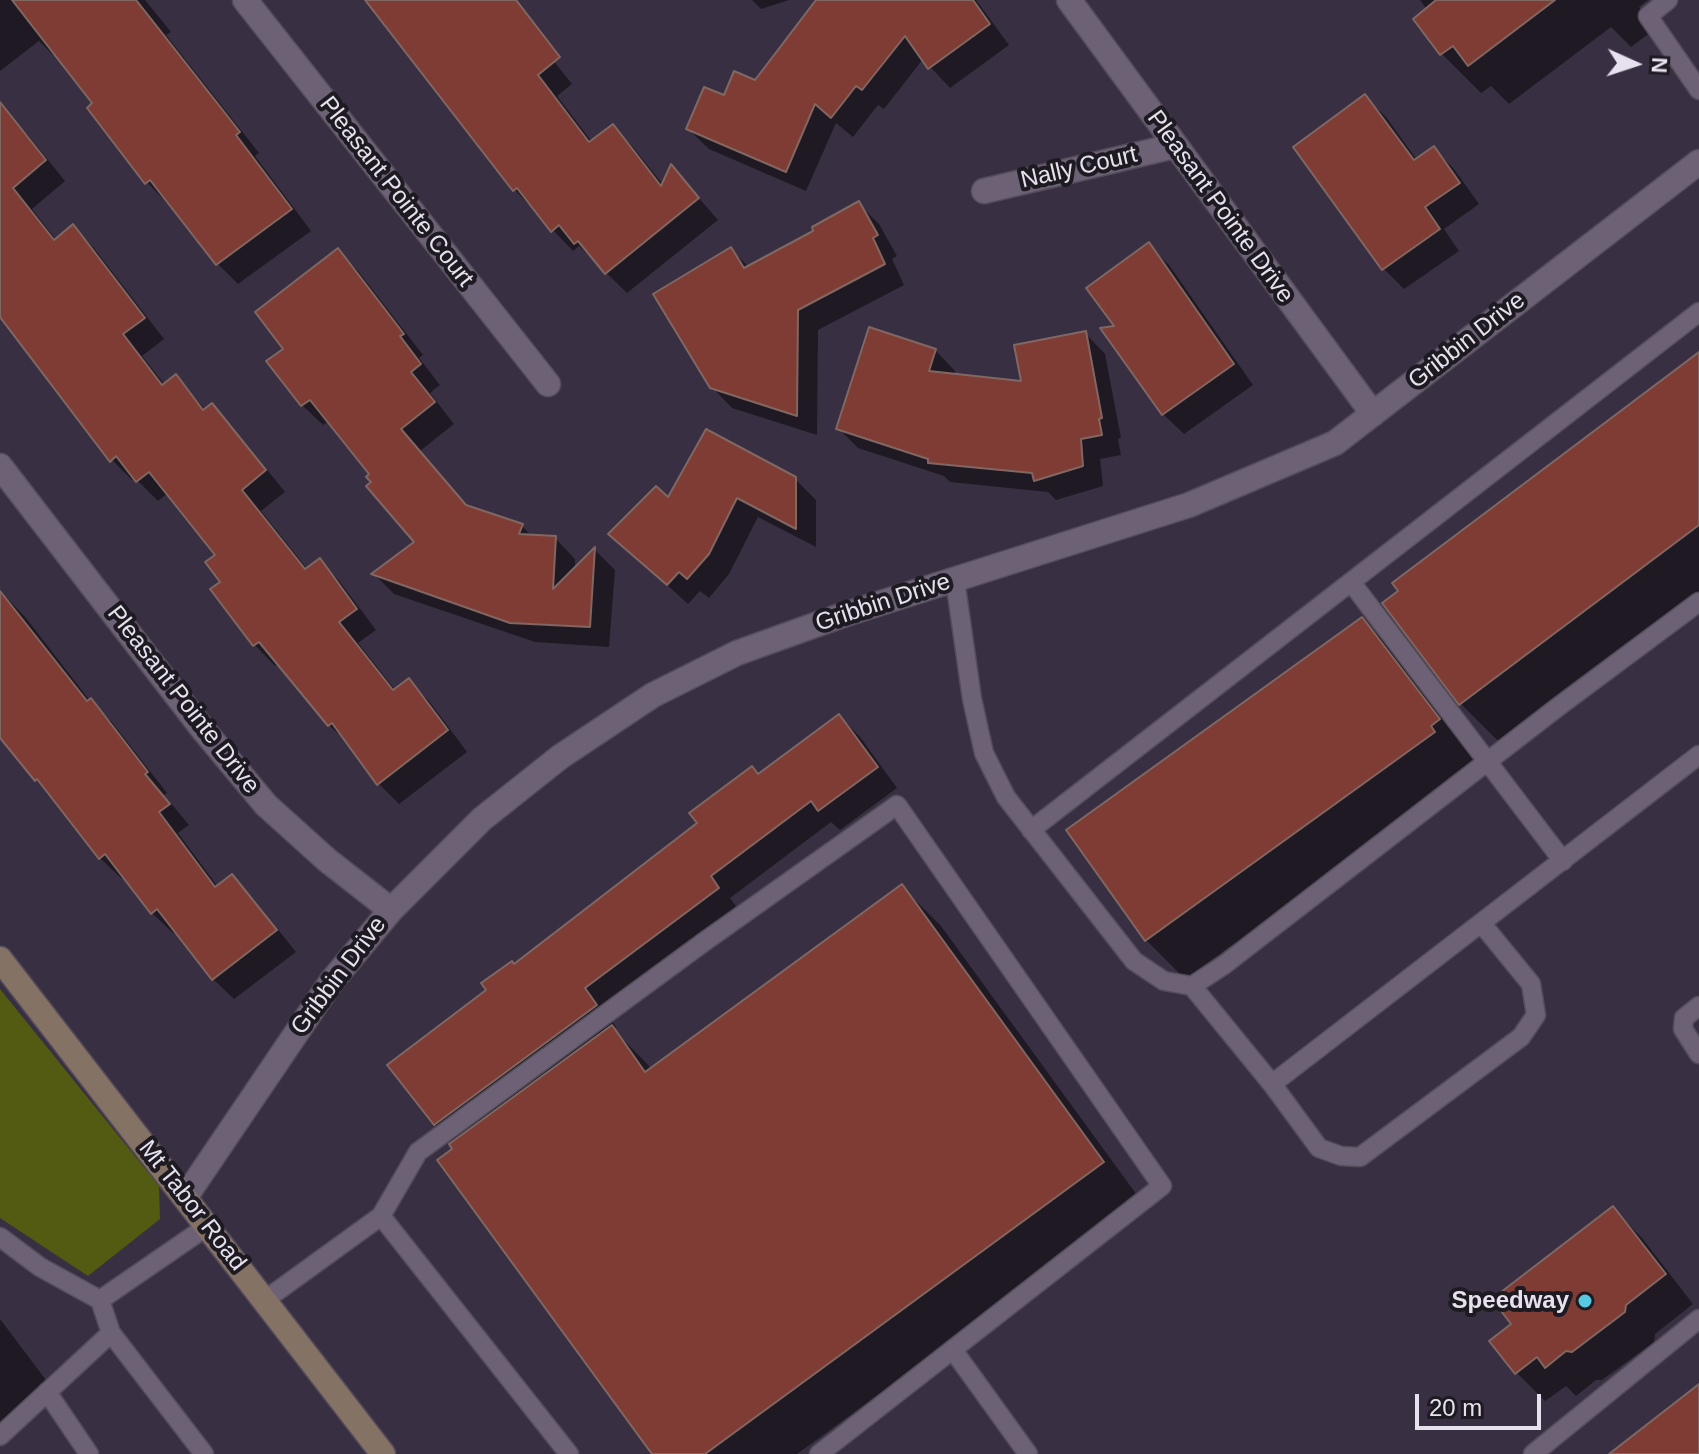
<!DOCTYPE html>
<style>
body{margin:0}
#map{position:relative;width:1699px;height:1454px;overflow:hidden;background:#392f42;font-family:Helvetica,sans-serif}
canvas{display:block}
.north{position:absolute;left:1595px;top:24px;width:80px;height:80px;-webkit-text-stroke:6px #1e1a22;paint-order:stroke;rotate:93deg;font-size:22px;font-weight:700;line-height:32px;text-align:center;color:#e7e1ed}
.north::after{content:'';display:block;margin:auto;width:28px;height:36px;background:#e7e1ed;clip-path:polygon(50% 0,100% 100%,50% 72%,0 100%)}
.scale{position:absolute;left:1415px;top:1394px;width:126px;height:36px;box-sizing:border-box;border:4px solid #e7e1ed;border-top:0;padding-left:10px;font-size:24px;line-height:28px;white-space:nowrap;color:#e7e1ed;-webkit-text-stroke:6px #1e1a22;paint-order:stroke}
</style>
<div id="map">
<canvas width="1699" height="1454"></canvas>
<div class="north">N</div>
<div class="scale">20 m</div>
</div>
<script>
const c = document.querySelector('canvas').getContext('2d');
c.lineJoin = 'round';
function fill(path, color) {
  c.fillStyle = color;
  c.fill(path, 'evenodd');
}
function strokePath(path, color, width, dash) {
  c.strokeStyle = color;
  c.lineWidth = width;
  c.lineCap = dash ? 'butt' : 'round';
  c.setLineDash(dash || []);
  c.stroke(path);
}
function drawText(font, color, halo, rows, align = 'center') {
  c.font = font + ' Helvetica,sans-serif';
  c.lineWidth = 8;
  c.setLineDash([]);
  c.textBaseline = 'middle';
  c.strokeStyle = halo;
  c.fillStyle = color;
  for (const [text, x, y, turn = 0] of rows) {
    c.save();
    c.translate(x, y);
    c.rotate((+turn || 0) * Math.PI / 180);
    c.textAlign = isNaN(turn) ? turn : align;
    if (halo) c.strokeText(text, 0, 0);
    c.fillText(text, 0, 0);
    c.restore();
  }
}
const green = new Path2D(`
 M0,989L159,1186L160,1219L88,1276L0,1218Z`);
const shadow = new Path2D(`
 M0,0H145L171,32L166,35L259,153L255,156L311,231L238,284L218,264L169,201L167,203L147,182L95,104L56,53L53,55L39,41L0,71Z
 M367,0H505L572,84L557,96L592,142L613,126L633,147L664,186L672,167L718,220L627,293L579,246L573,251L515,190Z
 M752,0H789L761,9Z
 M819,0H976L1009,45L950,88L923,59L884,109L878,105L853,137L836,123L806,191L709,149L688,129L725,98L755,83Z
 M1420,0H1648L1639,7L1655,29L1631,47L1611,27L1509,104L1491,86L1481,93L1442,54L1416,19L1427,10Z
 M1365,97L1386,117L1417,160L1434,148L1454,169L1479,204L1444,229L1459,251L1404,289L1384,269Z
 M7,114L27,134L65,181L32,209L57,241L73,227L93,247L164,339L142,356L165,385L175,377L206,410L212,405L232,426L285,492L261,511L308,570L320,561L340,582L376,630L358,643L396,691L409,681L429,701L467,752L399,804L379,784L350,745L329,725L279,663L275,666L255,645L213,589L223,582L218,555L168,493L158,501L135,478L132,480L112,460L0,314V119Z
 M859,204L879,224L897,256L892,259L904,285L818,330L817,435L732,408L711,386L731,250L749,267L816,232Z
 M1148,245L1169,265L1253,385L1184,434L1163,414L1118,327Z
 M338,250L358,271L423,355L419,358L440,385L430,393L454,424L420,451L469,508L522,526L533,537L555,538L575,559V570L595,550L615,570L609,647L535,642L394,594L374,574L417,542L374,482L372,474L329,421L323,425L302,405L285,349Z
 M1085,333L1105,354L1121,438L1118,439L1121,455L1100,459L1103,486L1056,500L1048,492L950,482L944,476L858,448L838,428L935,350L955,371L954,376L1024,384Z
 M1699,354V594L1500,743L1461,704Z
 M795,479L816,500V547L758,517L729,574L709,598L700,591L688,604L611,534L669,500Z
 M6,597L26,618L90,701L111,721L167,793L164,795L189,825L178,833L218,887L232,876L252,897L296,952L234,999L213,979L176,931L173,933L152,913L124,876L121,878L100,858L0,734V602Z
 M1362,619L1401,659L1478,760L1473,772L1185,979L1146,940Z
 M839,716L860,737L897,788L840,830L831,822L730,898L738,909L604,1010L616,1027L613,1029L652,1069L902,887L941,926L1142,1202L797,1454H654L455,1149L454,1143L435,1124L390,1066L488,990L514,966Z
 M1613,1209L1642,1238L1693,1304L1655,1334L1654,1342L1602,1380H1596L1576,1396L1566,1386L1545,1401L1516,1372L1514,1324Z
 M0,1319L58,1396L0,1441Z`);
const building = new Path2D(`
 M12,0H136L240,132L236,135L292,209L216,265L150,180L145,184L87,108L92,103Z
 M365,0H516L560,57L538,75L589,142L613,124L661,186L671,164L699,198L605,274L578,241L574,244L559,225L551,232L517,188L513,191Z
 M816,0H973L990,24L928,69L905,36L862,90L856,86L831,118L815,104L786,172L686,129L704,87L724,95L734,71L755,80Z
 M1436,0H1555L1468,66L1453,46L1440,55L1413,19Z
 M1365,94L1414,160L1434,146L1460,183L1425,207L1440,229L1382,270L1293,147Z
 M0,102L46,160L13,188L54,240L73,224L145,318L123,334L162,385L176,374L203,410L212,403L266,470L242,490L305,569L320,558L357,609L339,622L393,690L409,678L448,730L377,785L332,723L328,726L259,642L253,646L210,589L220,582L205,562L215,555L149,472L136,482L116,456L110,462L0,317Z
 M859,201L878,235L873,238L885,264L798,310L797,416L710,388L653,294L731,247L744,268L813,231L812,227Z
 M1149,242L1234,364L1162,415L1100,328L1114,326L1086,288Z
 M338,248L404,334L400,336L421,364L411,372L435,402L401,429L466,505L523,524L519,534L556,536L553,589L595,547L590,627L510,623L371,574L414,542L366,486L371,482L366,477L369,474L310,400L301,406L266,361L283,349L255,312Z
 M869,327L936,349L929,371L1021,381L1014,345L1086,331L1102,418L1099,419L1102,435L1081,439L1083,466L1034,481L1032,473L928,463V459L836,429Z
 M1699,352V525L1459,705L1382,603L1398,591L1392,583Z
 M706,429L796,477V529L737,498L709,554L687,579L679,572L667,585L608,534L656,486L668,497Z
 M0,591L87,701L91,698L148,772L145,774L170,804L159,812L215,887L232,874L277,930L212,980L157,909L151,914L105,854L99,859L37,779L35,781L0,738Z
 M1362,617L1440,719L1431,726L1435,732L1145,941L1066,830Z
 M839,714L878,767L818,811L811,801L711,876L719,888L585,988L597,1005L434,1125L387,1065L486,990L481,983L512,961L514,964L697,823L689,813L752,766L758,774Z
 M902,884L1104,1162L705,1454H652L437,1160L452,1149L449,1144L612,1025L645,1072Z
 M1613,1206L1666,1274L1626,1305L1625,1312L1572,1352L1566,1351L1545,1368L1537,1357L1515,1374L1489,1341L1511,1324L1492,1299Z
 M1699,1384V1454H1609Z`);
const lane = new Path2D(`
 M1668,0L1648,16L1699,90
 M955,580L972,699L984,753L1006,797L1134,961L1164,981L1192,986L1224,965L1558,707L1699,602
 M1351,582L1563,861
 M1031,830L1699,312
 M1192,986L1272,1084L1319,1148L1341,1156L1360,1157L1521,1037L1536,1015L1531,984L1482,924
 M1699,1006L1684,1018L1683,1029L1699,1054
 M1272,1084L1699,755
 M381,1216L418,1152L704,942L897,805L1162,1186L819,1454
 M0,1237L40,1267L100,1300
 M265,1300L381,1216L569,1454
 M953,1350L1028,1454
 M47,1392L89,1454
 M0,1436L111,1333
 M204,1454L111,1333L100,1300L209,1225
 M1533,1454L1699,1319`);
const street = new Path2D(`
 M245,0L548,384
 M1069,0L1373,414
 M984,191L1174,146
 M0,466L201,727L266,805L327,860L391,910
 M186,1196L331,982L391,910L482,819L560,757L653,695L737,653L843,615L1189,505L1335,443L1699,162`);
const secondary = new Path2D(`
 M0,959L383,1454`);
const markers = [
 [1585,1301,8,"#57c9e2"]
];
const streetNames = [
 ["Nally Court",1079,168,-13],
 ["Pleasant Pointe Court",396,192,52],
 ["Pleasant Pointe Drive",1220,207,54],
 ["Gribbin Drive",1467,341,-38],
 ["Gribbin Drive",883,603,-18],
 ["Pleasant Pointe Drive",183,700,52],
 ["Gribbin Drive",339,976,-53],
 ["Mt Tabor Road",192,1206,52]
];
const poiNames = [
 ["Speedway",1569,1301]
];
fill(green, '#535a11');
fill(shadow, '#0007');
fill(building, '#7f3c34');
strokePath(building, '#816762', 2);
strokePath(lane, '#544c5b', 21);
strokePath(street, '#544c5b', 27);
strokePath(secondary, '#544c5b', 27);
strokePath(lane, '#6c6175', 18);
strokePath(street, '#6c6175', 24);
strokePath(secondary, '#847265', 24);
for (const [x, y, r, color] of markers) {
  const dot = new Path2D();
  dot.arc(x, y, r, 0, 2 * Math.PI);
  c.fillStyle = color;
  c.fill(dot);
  strokePath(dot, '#1e1a22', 3);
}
drawText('24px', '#e7e1ed', '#1e1a22', streetNames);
drawText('bold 24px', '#e7e1ed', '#1e1a22', poiNames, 'right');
</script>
